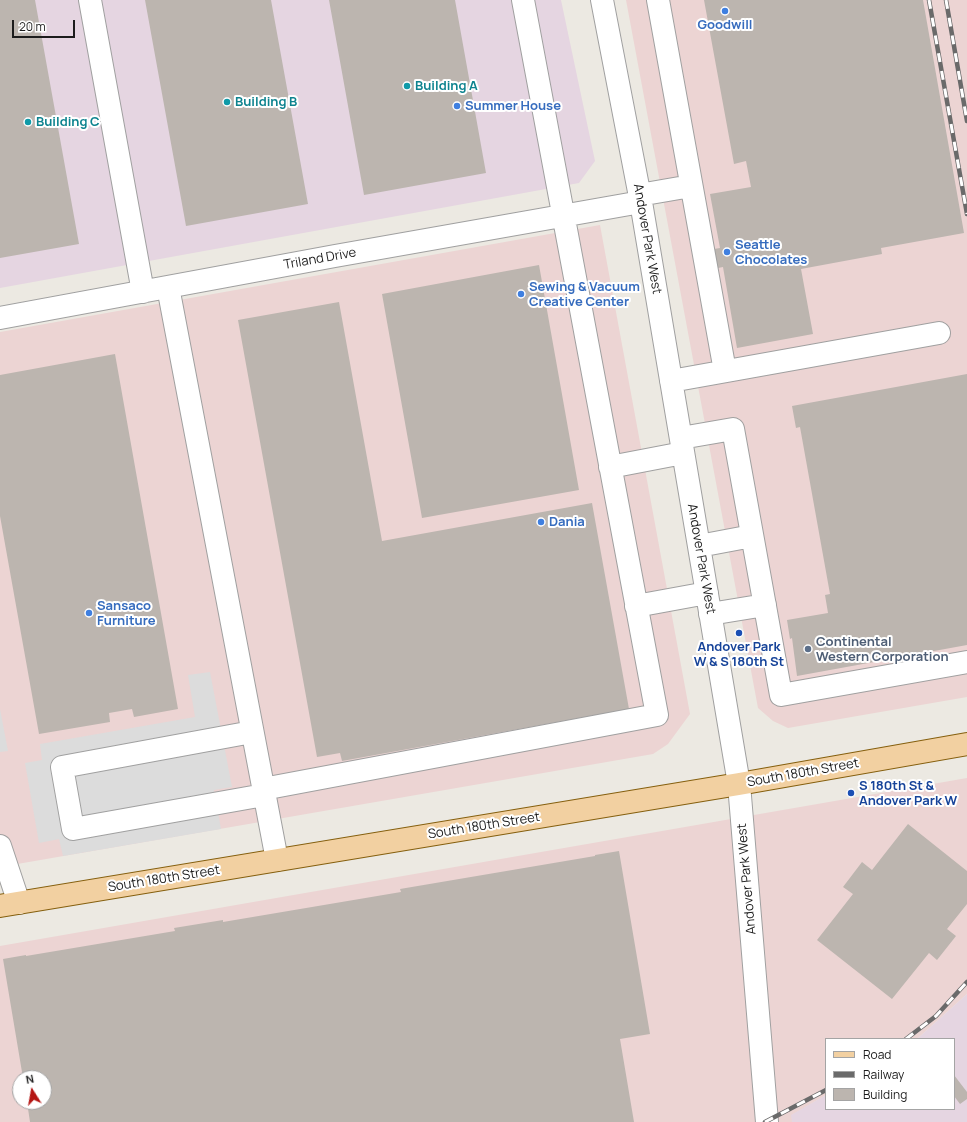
<!DOCTYPE html>
<style>
body{margin:0}
#map{position:relative;width:967px;height:1122px;overflow:hidden;background:#ece9e2;font-family:Manrope,sans-serif}
canvas{display:block}
.legend{position:absolute;left:825px;top:1038px;width:130px;height:72px;box-sizing:border-box;background:#fff;border:1px solid #a4a4a4;margin:0;padding:5px 7px;list-style:none;font-size:12px;color:#1c1c1c}
.legend li{display:flex;align-items:center;gap:8px;height:20px}
.legend b{width:20px;border:1px solid #a4a4a4}
.north{position:absolute;left:12px;top:1070px;width:40px;height:40px;box-sizing:border-box;background:#fff;border:1px solid #a4a4a4;border-radius:50%;rotate:349deg;font-size:11px;font-weight:700;line-height:16px;text-align:center;color:#1c1c1c}
.north::after{content:'';display:block;margin:auto;width:14px;height:18px;background:#b41513;clip-path:polygon(50% 0,100% 100%,50% 72%,0 100%)}
.scale{position:absolute;left:12px;top:20px;width:63px;height:18px;box-sizing:border-box;border:2px solid #1c1c1c;border-top:0;padding-left:5px;font-size:12px;line-height:14px;white-space:nowrap;color:#1c1c1c;-webkit-text-stroke:3px #fff;paint-order:stroke}
</style>
<div id="map">
<canvas width="967" height="1122"></canvas>
<ul class="legend">
<li><b style="height:5px;background:#f2d0a1"></b>Road</li>
<li><b style="height:5px;background:#6a6a6a"></b>Railway</li>
<li><b style="height:11px;background:#bcb5af"></b>Building</li>
</ul>
<div class="north">N</div>
<div class="scale">20 m</div>
</div>
<script>
const c = document.querySelector('canvas').getContext('2d');
c.lineJoin = 'round';
function fill(path, color) {
  c.fillStyle = color;
  c.fill(path, 'evenodd');
}
function strokePath(path, color, width, dash) {
  c.strokeStyle = color;
  c.lineWidth = width;
  c.lineCap = dash ? 'butt' : 'round';
  c.setLineDash(dash || []);
  c.stroke(path);
}
function drawText(font, color, halo, rows, align = 'center') {
  c.font = font + ' Manrope,sans-serif';
  c.lineWidth = 4;
  c.setLineDash([]);
  c.textBaseline = 'middle';
  c.strokeStyle = halo;
  c.fillStyle = color;
  for (const [text, x, y, turn = 0] of rows) {
    c.save();
    c.translate(x, y);
    c.rotate((+turn || 0) * Math.PI / 180);
    c.textAlign = isNaN(turn) ? turn : align;
    if (halo) c.strokeText(text, 0, 0);
    c.fillText(text, 0, 0);
    c.restore();
  }
}
const commercial = new Path2D(`
 M626,0H967V697L788,728L773,721L758,708Z
 M600,225L690,714L668,744L653,754L0,867V332Z
 M967,778V994L917,1039H826V1095L792,1115V1122H0V946ZM20,1078H44V1102H20Z`);
const industrial = new Path2D(`
 M0,0H561L595,161L579,183L0,288Z
 M967,994V1122H792L791,1115L826,1095V1109H954V1039H917Z`);
const parking = new Path2D(`
 M210,672L232,787L214,790L221,829L63,856L59,839L39,843L25,763L42,760L40,744L195,717L188,675Z
 M0,709L8,751L0,752Z`);
const building = new Path2D(`
 M0,0H35L79,244L0,258Z
 M145,0H271L308,204L186,226Z
 M329,0H455L486,173L364,195Z
 M704,0H923L964,233L881,248L882,254L801,269L813,334L737,348L723,267L718,268L714,249L720,248L710,194L751,187L746,161L734,164Z
 M539,265L579,490L422,518L382,294Z
 M339,302L382,541L592,503L629,709L342,761L340,753L317,757L238,320Z
 M115,354L178,709L134,717L132,709L109,713L110,722L39,734L0,516V375Z
 M967,374V645L797,676L792,638L790,639L787,620L828,613L825,595L830,594L800,427L796,428L792,406Z
 M908,824L967,871V904L947,929L956,936L937,960L929,953L892,999L817,940L853,894L843,887L862,862L872,870Z
 M619,851L650,1034L620,1039L634,1122H30L27,1102H44V1078H23L3,959L26,955V956L175,931L174,928L223,920V922L401,892L400,889L595,856V855Z
 M954,1075L967,1092V1099L960,1104L954,1096Z`);
const minor = new Path2D(`
 M90,0L143,292
 M602,0L641,202L739,784L767,1122
 M658,0L725,371
 M639,195L691,186
 M168,287L277,860
 M0,318L335,256L641,202
 M671,381L939,333
 M681,438L733,429L781,695L967,662
 M610,467L683,453
 M699,546L752,536
 M636,606L707,593
 M710,614L765,605
 M252,732L62,767L73,829L264,795
 M263,789L657,715L523,0
 M0,846L19,903`);
const major = new Path2D(`
 M0,906L739,784L967,744`);
const rail = new Path2D(`
 M929,0L967,214
 M946,0L967,121
 M906,1039L936,1016L967,982
 M765,1122L826,1090`);
const markers = [
 [725,11,4,"#3f7fe0"],
 [407,86,4,"#0f9aa8"],
 [227,102,4,"#0f9aa8"],
 [457,106,4,"#3f7fe0"],
 [28,122,4,"#0f9aa8"],
 [727,252,4,"#3f7fe0"],
 [521,294,4,"#3f7fe0"],
 [541,522,4,"#3f7fe0"],
 [89,613,4,"#3f7fe0"],
 [739,633,4,"#1a4fb4"],
 [808,649,4,"#5c6f8a"],
 [851,793,4,"#1a4fb4"]
];
const shopNames = [
 ["Goodwill",725,25,"center"],
 ["Summer House",465,106],
 ["Seattle",735,245],
 ["Chocolates",735,260],
 ["Sewing & Vacuum",529,287],
 ["Creative Center",529,302],
 ["Dania",549,522],
 ["Sansaco",97,606],
 ["Furniture",97,621]
];
const cultureNames = [
 ["Building A",415,86],
 ["Building B",235,102],
 ["Building C",36,122]
];
const streetNames = [
 ["Andover Park West",647,239,80],
 ["Triland Drive",320,259,-10],
 ["Andover Park West",701,559,80],
 ["South 180th Street",803,773,-10],
 ["South 180th Street",484,826,-9],
 ["South 180th Street",164,879,-9],
 ["Andover Park West",747,879,-95]
];
const serviceNames = [
 ["Continental",816,642],
 ["Western Corporation",816,657]
];
const transitNames = [
 ["Andover Park",739,647],
 ["W & S 180th St",739,662],
 ["S 180th St &",859,786,"left"],
 ["Andover Park W",859,801,"left"]
];
fill(commercial, '#ecd4d3');
fill(industrial, '#e5d5e1');
fill(parking, '#dcdcdc');
fill(building, '#bcb5af');
strokePath(minor, '#a0a0a0', 24);
strokePath(major, '#855f0e', 24);
strokePath(minor, '#fff', 22);
strokePath(major, '#f2d0a1', 22);
strokePath(rail, '#6a6a6a', 4.5);
strokePath(rail, '#fff', 3, [9]);
for (const [x, y, r, color] of markers) {
  const dot = new Path2D();
  dot.arc(x, y, r, 0, 2 * Math.PI);
  c.fillStyle = color;
  c.fill(dot);
  strokePath(dot, '#fff', 1.5);
}
drawText('bold 13px', '#366cbe', '#fff', shopNames, 'left');
drawText('bold 13px', '#0d838f', '#fff', cultureNames, 'left');
drawText('13px', '#1c1c1c', '#fff', streetNames);
drawText('bold 13px', '#4e5e75', '#fff', serviceNames, 'left');
drawText('bold 13px', '#164399', '#fff', transitNames);
</script>
